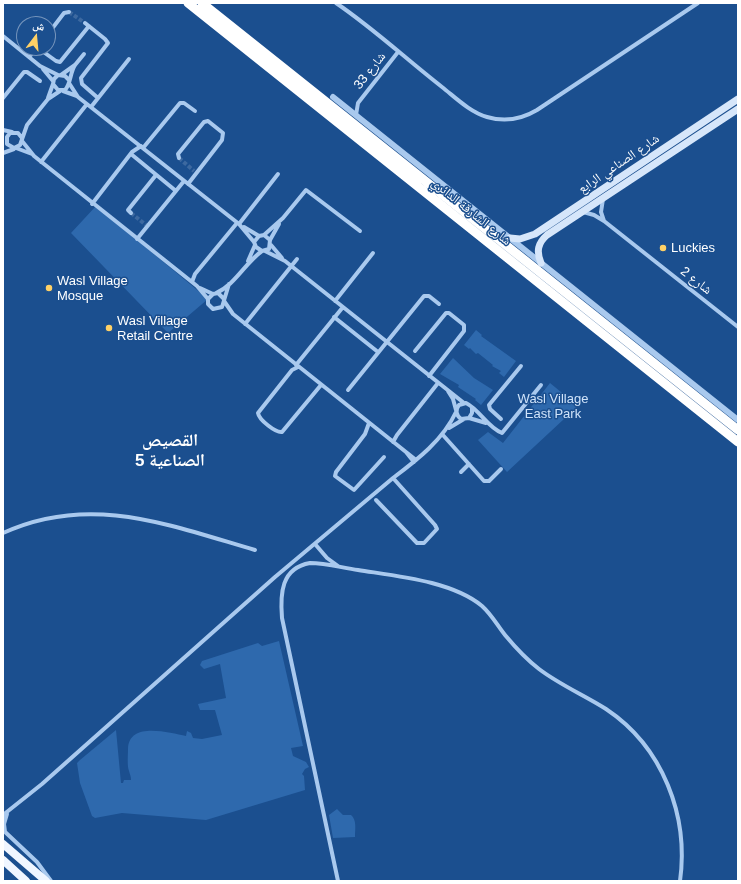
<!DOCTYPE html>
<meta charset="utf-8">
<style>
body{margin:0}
#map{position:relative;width:741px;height:884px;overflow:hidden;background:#1b4f8f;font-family:Helvetica,"Noto Naskh Arabic",sans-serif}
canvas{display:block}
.frame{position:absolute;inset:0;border:4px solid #fff;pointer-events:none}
.north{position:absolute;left:16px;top:16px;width:40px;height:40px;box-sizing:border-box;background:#1b4f8f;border:1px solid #7695bc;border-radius:50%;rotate:16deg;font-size:11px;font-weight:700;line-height:16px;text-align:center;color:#fff}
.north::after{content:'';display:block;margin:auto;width:14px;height:18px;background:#ffd166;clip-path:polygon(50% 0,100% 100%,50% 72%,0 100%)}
</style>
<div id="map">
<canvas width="741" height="884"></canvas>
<div class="frame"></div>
<div class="north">ش</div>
</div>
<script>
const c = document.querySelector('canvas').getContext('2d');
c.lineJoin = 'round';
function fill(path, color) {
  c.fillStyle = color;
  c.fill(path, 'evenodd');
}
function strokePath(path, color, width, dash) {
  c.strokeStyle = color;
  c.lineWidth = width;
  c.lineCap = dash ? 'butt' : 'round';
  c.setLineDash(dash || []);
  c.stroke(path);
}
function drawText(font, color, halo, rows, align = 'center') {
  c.font = font + ' Helvetica,"Noto Naskh Arabic",sans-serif';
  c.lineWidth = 3;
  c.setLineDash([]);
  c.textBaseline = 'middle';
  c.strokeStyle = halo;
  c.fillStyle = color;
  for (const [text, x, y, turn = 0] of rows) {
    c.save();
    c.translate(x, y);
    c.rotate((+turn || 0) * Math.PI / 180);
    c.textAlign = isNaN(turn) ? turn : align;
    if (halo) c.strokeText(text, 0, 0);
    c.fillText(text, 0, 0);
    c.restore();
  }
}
const green = new Path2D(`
 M96,206L208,299L168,333L71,233Z
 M476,330L482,335L481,336L516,361L504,377L499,373L501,371L492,366L493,365L478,353L476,354L470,348L469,349L464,345Z
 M453,358L474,378L493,390L481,405L475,400L476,399L458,387L459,385L440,374Z
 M550,383L578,406L507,472L478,440L488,432L503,443Z
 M279,641L303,746L291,748L293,756L306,762L309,767L305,769L302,774L304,776L305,790L206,820L122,813L95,818L92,816L80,783L77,763L80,760L116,730L121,783H123L124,780H131C131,776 130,775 129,771C127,766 128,755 128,749C129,721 169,733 186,736L187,731L191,733L193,738L202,739L222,735L215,710H200L198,704L226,698L220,664L204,669L200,665L202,661L258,643L262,646Z
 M337,809L343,815H351C357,820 355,829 355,837L333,838L329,815Z`);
const minorTunnel = new Path2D(`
 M69,12L85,23
 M179,158L194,171
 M131,213L146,225`);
const minor = new Path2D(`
 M336,3C373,28 406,59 442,87C456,98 470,112 487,117C504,122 522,119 537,110L698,3
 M85,23L105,39L108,43L81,78L82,84L98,98
 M48,34L64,13L69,12
 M3,36L40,66L58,75
 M38,48L56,61L60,62L89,26
 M29,57L37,48
 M43,69L53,81
 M61,75L75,65L84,54
 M69,80L65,76L58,75L54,79L53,84L58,90H65C71,84 70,72 75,65
 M69,83L78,97L239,224L254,242
 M63,91L77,96
 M3,98L24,72H27L40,81
 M48,98L53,84
 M91,107L129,59
 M356,115L358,103L398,52
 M3,130L12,132
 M22,138L18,133H10L7,137V144L14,148L20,145L27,125L48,99L60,91
 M22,141L34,156L197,286L208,299
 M16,148L32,154
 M143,148L180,103H184L195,111
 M3,153L14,149
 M131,154L176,191
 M179,158L178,154L204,122L208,121L223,133L222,140L188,184
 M41,162L87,104
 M603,199L601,212L604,221
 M92,204L132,152L141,146
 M583,212L594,215L604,221L738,327
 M131,213L128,210L156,175
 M239,224L278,174
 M244,227L259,236
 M264,235L283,218L306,190L360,231
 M137,239L184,181
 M270,240L264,235L259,236L254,242L256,247L262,251L269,249L270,240L279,224
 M271,245L282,258
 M265,251L285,261L464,403
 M248,261L255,245
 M192,282L195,274L237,223
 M200,288L213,294
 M216,293C235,285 245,263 262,251
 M224,299L218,293L213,294L208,299V304L213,309L222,307L229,284
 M224,301L233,314L416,460
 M335,301L373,253
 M334,317L378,352
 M245,324L297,259
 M415,351L446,313H449L464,325V331L429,376
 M296,365L343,307
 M298,367L292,370L258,413C259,420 276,433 282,432L321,385
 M348,390L424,296H429L439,304
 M448,391L453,399L456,410
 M472,408V413L469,418L461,419C456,415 455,410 459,405L466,403C480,410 487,427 502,433L541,385
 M469,418L486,423
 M501,419L490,409L489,405L521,366
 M369,423L365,434L336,472L335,476L354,490L384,457
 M449,428L464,419
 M442,434L484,481H489L501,469
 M393,442L397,435L438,383
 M406,452L414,462
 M461,472L469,464
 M376,500L417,543H424L437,529L435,525L393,478
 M3,533C90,493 169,525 255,550
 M315,544L327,558L338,566
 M3,815L42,784L275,577L393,478C417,460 443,440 456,412
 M3,830L37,862L51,881
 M5,832L4,824L7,814
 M338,881L282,618C280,594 281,568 310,563C326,563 343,568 358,570C396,576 452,581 482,606C492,615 497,625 505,635C515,647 526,659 539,669C560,685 584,695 606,709C663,747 689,816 680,881`);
const tertiary = new Path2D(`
 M333,97L738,420`);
const secondary = new Path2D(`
 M510,238L520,239L535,234L738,99
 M541,263C536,251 538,243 547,235L738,109`);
const primary = new Path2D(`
 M3,844L46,881
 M3,860L26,881`);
const motorway = new Path2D(`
 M188,3L738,442
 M202,3L738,430`);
const markers = [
 [663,248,4,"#ffd166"],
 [49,288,4,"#ffd166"],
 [109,328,4,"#ffd166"]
];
const streetNames = [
 ["شارع 33",370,71,-52],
 ["شارع الصناعي الرابع",619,164,-34],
 ["شارع الشارقة الدائري",471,212,39],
 ["شارع 2",696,281,38]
];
const poiNames = [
 ["Luckies",671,248],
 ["Wasl Village",57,281],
 ["Mosque",57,296],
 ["Wasl Village",117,321],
 ["Retail Centre",117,336]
];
const parkNames = [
 ["Wasl Village",553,399],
 ["East Park",553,414]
];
const districtNames = [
 ["القصيص",170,441],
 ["الصناعية 5",170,461]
];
fill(green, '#2e69ad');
strokePath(minorTunnel, '#3d69a0', 4, [4, 2]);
strokePath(minor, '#a9c9ee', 4);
strokePath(tertiary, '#a9c9ee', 6);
strokePath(secondary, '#d6e6fa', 7);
strokePath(primary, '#f0f6ff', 8);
strokePath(motorway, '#fff', 9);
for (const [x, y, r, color] of markers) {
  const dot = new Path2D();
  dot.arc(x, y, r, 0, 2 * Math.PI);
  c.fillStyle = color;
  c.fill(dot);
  strokePath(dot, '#1b4f8f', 1.5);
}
drawText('13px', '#fff', '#1b4f8f', streetNames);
drawText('13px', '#fff', '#1b4f8f', poiNames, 'left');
drawText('13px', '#cfe3fa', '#1b4f8f', parkNames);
drawText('bold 17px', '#fff', '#1b4f8f', districtNames);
</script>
